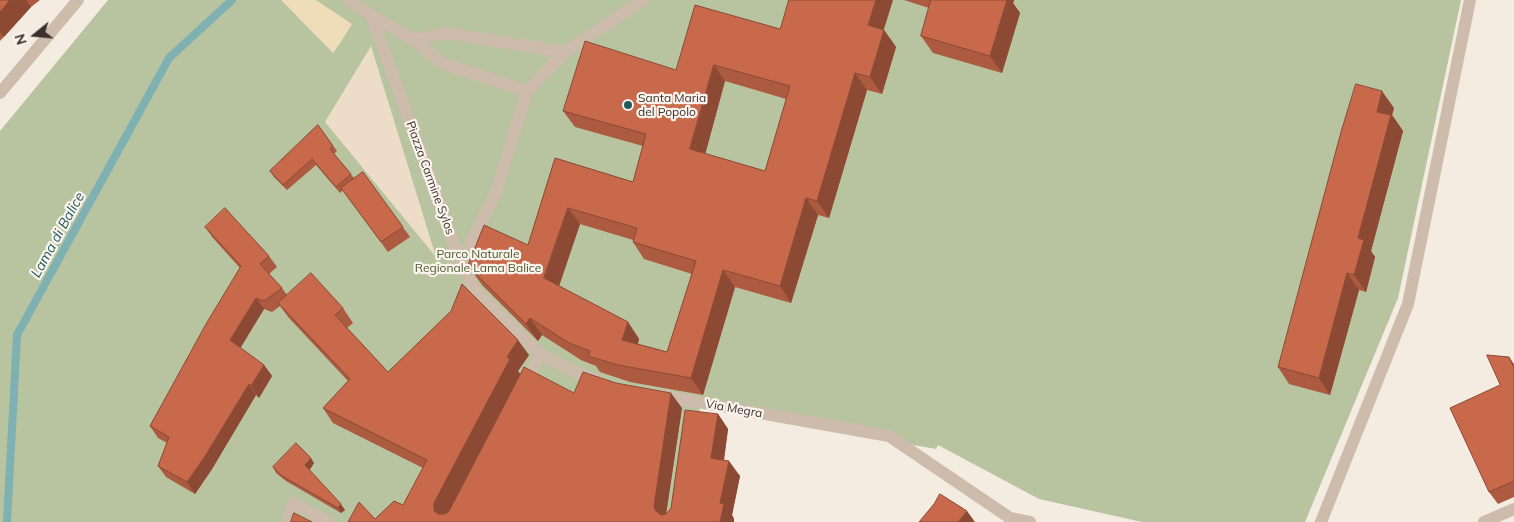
<!DOCTYPE html>
<style>
body{margin:0}
#map{position:relative;width:1514px;height:522px;overflow:hidden;background:#f4ebe1;font-family:Mulish,sans-serif}
canvas{display:block}
.north{position:absolute;left:10px;top:10px;width:50px;height:50px;-webkit-text-stroke:4px #fbf5ee;paint-order:stroke;rotate:253deg;font-size:14px;font-weight:700;line-height:20px;text-align:center;color:#3b302b}
.north::after{content:'';display:block;margin:auto;width:18px;height:22px;background:#3b302b;clip-path:polygon(50% 0,100% 100%,50% 72%,0 100%)}
</style>
<div id="map">
<canvas width="1514" height="522"></canvas>
<div class="north">N</div>
</div>
<script>
const c = document.querySelector('canvas').getContext('2d');
c.lineJoin = 'round';
function fill(path, color) {
  c.fillStyle = color;
  c.fill(path, 'evenodd');
}
function strokePath(path, color, width, dash) {
  c.strokeStyle = color;
  c.lineWidth = width;
  c.lineCap = dash ? 'butt' : 'round';
  c.setLineDash(dash || []);
  c.stroke(path);
}
function drawText(font, color, halo, rows, align = 'center') {
  c.font = font + ' Mulish,sans-serif';
  c.lineWidth = 4.5;
  c.setLineDash([]);
  c.textBaseline = 'middle';
  c.strokeStyle = halo;
  c.fillStyle = color;
  for (const [text, x, y, turn = 0] of rows) {
    c.save();
    c.translate(x, y);
    c.rotate((+turn || 0) * Math.PI / 180);
    c.textAlign = isNaN(turn) ? turn : align;
    if (halo) c.strokeText(text, 0, 0);
    c.fillText(text, 0, 0);
    c.restore();
  }
}
const green = new Path2D(`
 M108,0H1461L1398,298L1305,522H1142L1039,499L938,445L936,449L700,407L681,522H0V131Z`);
const sand = new Path2D(`
 M281,0H316L352,24L341,42L333,53Z`);
const plaza = new Path2D(`
 M371,46L436,257L325,122Z`);
const stream = new Path2D(`
 M7,522L17,335L169,58L232,0`);
const minor = new Path2D(`
 M349,0L371,15L414,40L441,63L527,91
 M371,15L461,263L475,290L540,354L582,375L597,379
 M414,40L446,33L565,52L527,91L496,192L461,263
 M565,52L643,0
 M524,385L540,354
 M659,395L889,436L1010,518L1030,522
 M287,522L293,503L329,522
 M1321,522L1408,304L1470,0
 M1484,522L1514,509`);
const tertiary = new Path2D(`
 M0,93L78,0`);
const wall = new Path2D(`
 M0,0H40L31,7L0,41Z
 M904,0H1014L1013,3L1020,13L1002,73L933,53L921,36L929,8Z
 M780,29L884,30L896,47L882,94L867,90L829,218L818,215L791,303L735,287L703,395L630,382L600,372L596,366L581,360L542,335L538,341L482,285L470,268L528,245L555,158L633,182L643,146L575,127L563,111L676,70ZM725,81L786,99L765,171L705,154ZM580,224L633,240V242L644,259L692,274L667,352L638,344L639,339L628,322L559,286Z
 M1394,108L1392,115L1403,131L1371,251L1375,257L1366,292L1359,290L1330,395L1289,384L1278,367Z
 M318,125L337,151L334,154L354,178L363,172L410,237L388,252L343,190L340,193L316,165L287,190L274,177L270,171Z
 M205,227L269,256L277,267L269,274L282,288L287,295L343,308L353,323L347,328L388,372L529,355L518,371L520,374L574,393L682,408L666,514L671,508L718,414L728,429L724,460L740,476L732,515L734,519V522H348L375,519L403,505L423,468L333,423L323,408L348,381L289,318L280,306L272,312L264,309L240,348L264,365L272,376L259,398L256,395L212,469L195,494L166,477L158,466L167,443L158,438L150,426L240,268L213,238Z
 M1509,357L1514,364V497L1498,504L1489,492L1500,385Z
 M314,463L309,470L345,510L341,513L286,481L276,473L273,467Z`);
const shadedWall = new Path2D(`
 M10,0H26L31,7L4,37L0,32V12Z
 M876,0H893L880,42L868,25Z
 M1004,0H1014L1013,3L1020,13L1002,73L990,56Z
 M884,30L896,47L882,94L870,77Z
 M714,65L725,81L702,166L690,149Z
 M855,73L867,90L829,218L817,201Z
 M1382,91L1394,108L1392,115L1403,131L1371,251L1375,257L1366,292L1354,275L1358,238L1377,112Z
 M806,198L818,215L791,303L780,286Z
 M568,208L580,224L556,295L544,278Z
 M723,270L735,287L703,395L691,378Z
 M1347,273L1359,290L1330,395L1319,378Z
 M256,298L264,309L238,352L230,340Z
 M530,318L542,335L538,341L526,324Z
 M628,322L639,339L634,357L622,340Z
 M518,340L529,355L518,371L520,374L445,522L434,511V503L507,357Z
 M264,365L272,376L259,398L251,386Z
 M249,384L256,395L212,469L195,494L187,482Z
 M671,393L682,408L665,521L655,510L654,506Z
 M718,414L728,429L722,473L711,458Z
 M311,458L314,463L309,471L305,465Z
 M729,461L740,476L732,515L734,519V522H720V503Z
 M341,504L345,510L341,513L338,508Z
 M967,511L975,522H958Z`);
const building = new Path2D(`
 M0,0H10L0,12Z
 M789,0H876L868,25L884,30L870,77L855,73L817,201L806,198L780,286L723,270L691,378L618,365L588,356L590,351L569,343L530,318L526,324L470,268L468,265L484,225L528,245L555,158L633,182L646,134L563,111L585,41L676,70L695,5L780,29ZM714,65L790,86L765,171L690,149ZM568,208L637,228L633,242L696,261L667,352L622,340L628,322L544,278Z
 M931,0H1007L990,56L921,36Z
 M1356,84L1382,91L1377,112L1391,115L1358,238L1364,240L1354,275L1347,273L1319,378L1278,367L1341,132Z
 M318,125L333,146L330,149L351,174L336,187L312,159L283,185L270,171Z
 M363,172L403,227L381,242L341,188Z
 M225,208L269,256L260,264L282,288L264,301L256,298L230,340L264,365L251,386L249,384L204,458L187,482L158,466L169,437L150,426L206,324L241,266L205,227Z
 M311,273L343,308L335,315L388,372L451,311L462,284L518,340L507,357L510,359L434,503V511L438,514H445L449,511L524,367L574,393L583,372L616,383L671,393L654,506L655,510L661,515L666,514L671,508L685,410L718,414L711,458L729,461L720,503L724,504L720,522H348L359,502L375,519L394,501L403,505L427,460L323,408L350,379L278,303Z
 M1487,355L1509,357L1514,368V481L1489,492L1450,408L1500,385Z
 M296,443L311,458L305,465L341,504L338,508L282,476L273,467Z
 M940,494L967,511L958,522H919L934,504Z
 M294,513L312,522H291Z`);
const markers = [
 [628,105,5,"#1f5a5e"]
];
const poiNames = [
 ["Santa Maria",638,98],
 ["del Popolo",638,112]
];
const streetNames = [
 ["Piazza Carmine Sylos",430,178,70],
 ["Via Megra",734,409,10]
];
const parkNames = [
 ["Parco Naturale",478,254],
 ["Regionale Lama Balice",478,268]
];
const waterNames = [
 ["Lama di Balice",58,235,-61]
];
fill(green, '#b8c4a0');
fill(sand, '#efdcb8');
fill(plaza, '#ecdcc8');
strokePath(stream, '#7fb0b2', 8);
strokePath(minor, '#cdbbac', 12);
strokePath(tertiary, '#cdbbac', 12);
fill(wall, '#ac5a40');
fill(shadedWall, '#8c4a34');
fill(building, '#c8694b');
strokePath(building, '#8c4a34', 1);
for (const [x, y, r, color] of markers) {
  const dot = new Path2D();
  dot.arc(x, y, r, 0, 2 * Math.PI);
  c.fillStyle = color;
  c.fill(dot);
  strokePath(dot, '#fbf5ee', 2);
}
drawText('12px', '#3b302b', '#fbf5ee', poiNames, 'left');
drawText('12px', '#3b302b', '#fbf5ee', streetNames);
drawText('12px', '#4a5a2e', '#fbf5ee', parkNames);
drawText('italic 14px', '#1f5a5e', '#fbf5ee', waterNames);
</script>
